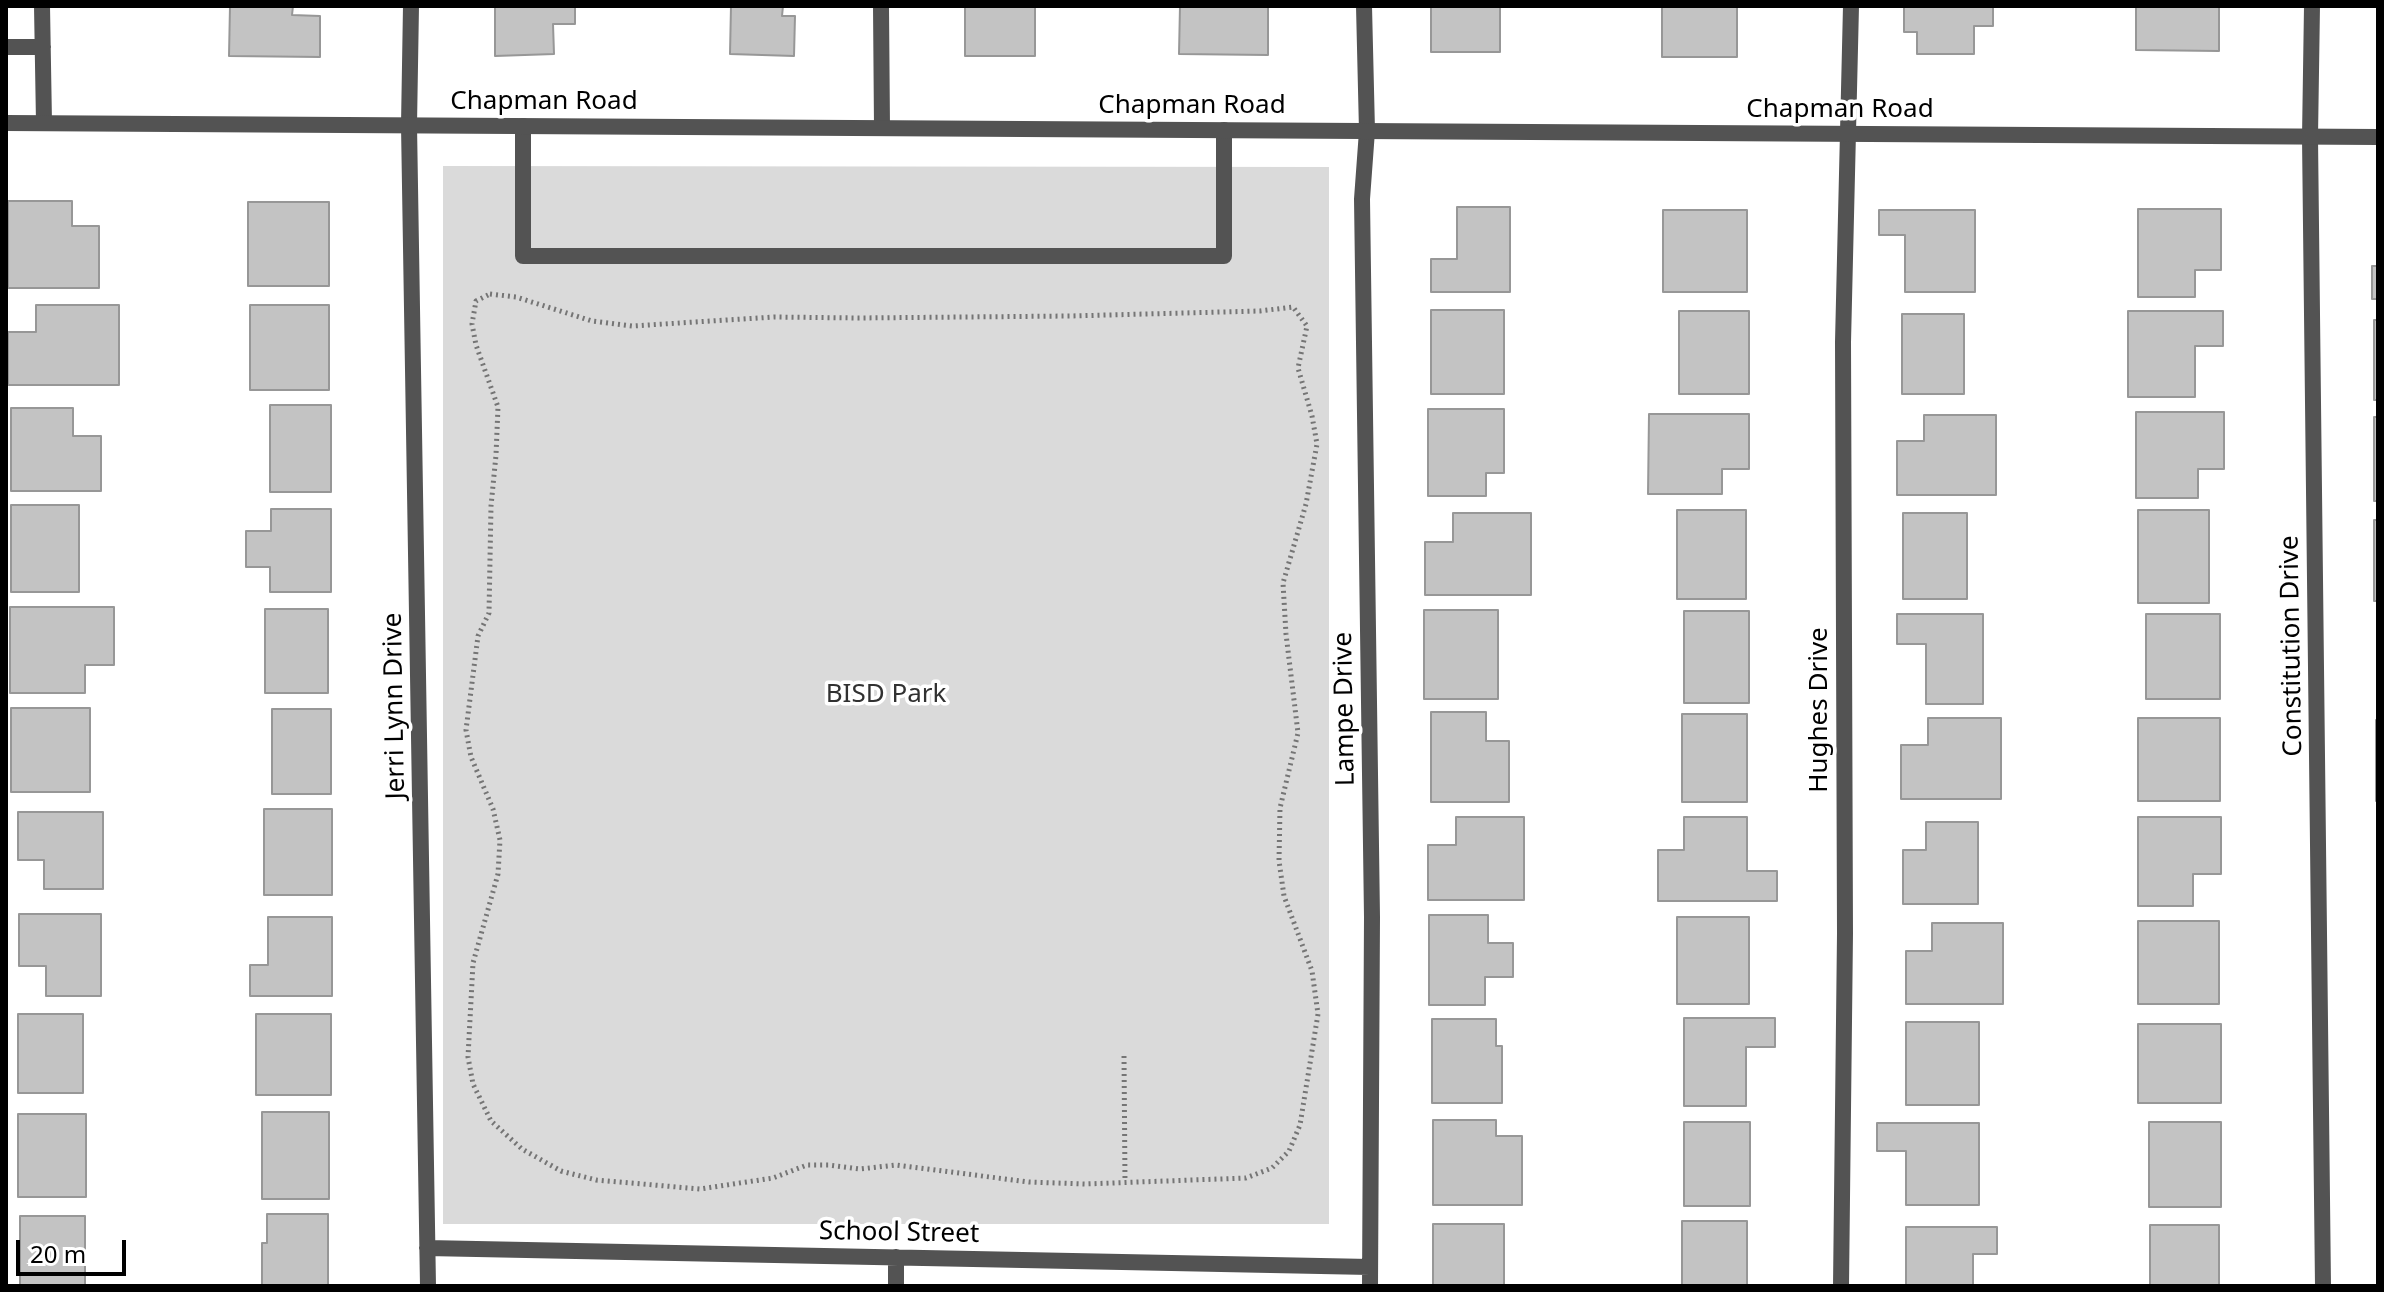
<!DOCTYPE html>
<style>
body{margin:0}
#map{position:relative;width:2384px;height:1292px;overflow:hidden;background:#fff;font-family:"Noto Sans",sans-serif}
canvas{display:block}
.frame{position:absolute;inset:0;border:8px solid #000;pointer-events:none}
.scale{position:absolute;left:16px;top:1240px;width:110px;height:36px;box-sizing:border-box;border:4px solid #000;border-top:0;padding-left:10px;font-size:24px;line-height:28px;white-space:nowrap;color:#000;-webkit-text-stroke:6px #fff;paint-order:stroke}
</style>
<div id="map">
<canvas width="2384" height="1292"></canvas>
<div class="frame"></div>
<div class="scale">20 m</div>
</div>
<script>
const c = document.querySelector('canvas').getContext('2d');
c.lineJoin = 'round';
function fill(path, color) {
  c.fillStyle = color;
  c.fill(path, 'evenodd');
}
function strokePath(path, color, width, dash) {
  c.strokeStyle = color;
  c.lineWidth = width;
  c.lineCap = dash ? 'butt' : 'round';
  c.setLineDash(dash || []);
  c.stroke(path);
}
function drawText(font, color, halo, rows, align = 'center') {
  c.font = font + ' "Noto Sans",sans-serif';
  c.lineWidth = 7;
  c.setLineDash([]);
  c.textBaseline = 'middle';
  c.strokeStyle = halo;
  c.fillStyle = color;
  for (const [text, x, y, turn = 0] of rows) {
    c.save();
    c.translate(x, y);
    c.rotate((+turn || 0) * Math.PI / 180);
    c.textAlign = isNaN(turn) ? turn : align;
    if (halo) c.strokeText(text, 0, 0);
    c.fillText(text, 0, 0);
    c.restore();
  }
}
const green = new Path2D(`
 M443,166L1329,167V1224H443Z`);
const building = new Path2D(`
 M230,6H293L292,15L320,16V57L229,56Z
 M495,6H575V24H553L554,54L495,56Z
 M731,6H783L782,16H795L794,56L730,54Z
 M965,6H1035V56H965Z
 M1180,6H1268V55L1179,54Z
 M1431,6H1500V52H1431Z
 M1662,6H1737V57H1662Z
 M1904,6H1993V26H1974V54H1917V32H1904Z
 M2136,6H2219V51L2136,50Z
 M8,201H72V226H99V288H8Z
 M248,202H329V286H248Z
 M1457,207H1510V292H1431V259H1457Z
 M2138,209H2221V270H2195V297H2138Z
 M1663,210H1747V292H1663Z
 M1879,210H1975V292H1905V235H1879Z
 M2372,266H2378V299H2372Z
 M36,305H119V385H8V332H36Z
 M250,305H329V390H250Z
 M1431,310H1504V394H1431Z
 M1679,311H1749V394H1679Z
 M2128,311H2223V346H2195V397H2128Z
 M1902,314H1964V394H1902Z
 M2374,320H2378V400H2374Z
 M270,405H331V492H270Z
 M11,408H73V436H101V491H11Z
 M1428,409H1504V473H1486V496H1428Z
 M2136,412H2224V469H2198V498H2136Z
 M1649,414H1749V469H1722V494H1648Z
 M1924,415H1996V495H1897V441H1924Z
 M2374,417H2378V501H2374Z
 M11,505H79V592H11Z
 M271,509H331V592H270V567H246V531H271Z
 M1677,510H1746V599H1677Z
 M2138,510H2209V603H2138Z
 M1453,513H1531V595H1425V542H1453Z
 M1903,513H1967V599H1903Z
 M2374,520H2378V601H2374Z
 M10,607H114V665H85V693H10Z
 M265,609H328V693H265Z
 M1424,610H1498V699H1424Z
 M1684,611H1749V703H1684Z
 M1897,614H1983V704H1926V644H1897Z
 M2146,614H2220V699H2146Z
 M11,708H90V792H11Z
 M272,709H331V794H272Z
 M1431,712H1486V741H1509V802H1431Z
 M1682,714H1747V802H1682Z
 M1928,718H2001V799H1901V745H1928Z
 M2138,718H2220V801H2138Z
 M2376,720H2378V801H2376Z
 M264,809H332V895H264Z
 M18,812H103V889H44V860H18Z
 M1456,817H1524V900H1428V845H1456Z
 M1684,817H1747V871H1777V901H1658V850H1684Z
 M2138,817H2221V874H2193V906H2138Z
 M1926,822H1978V904H1903V850H1926Z
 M19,914H101V996H46V966H19Z
 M1429,915H1488V943H1513V977H1485V1005H1429Z
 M268,917H332V996H250V965H268Z
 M1677,917H1749V1004H1677Z
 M2138,921H2219V1004H2138Z
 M1932,923H2003V1004H1906V951H1932Z
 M18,1014H83V1093H18Z
 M256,1014H331V1095H256Z
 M1684,1018H1775V1047H1746V1106H1684Z
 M1432,1019H1496V1046H1502V1103H1432Z
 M1906,1022H1979V1105H1906Z
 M2138,1024H2221V1103H2138Z
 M262,1112H329V1199H262Z
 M18,1114H86V1197H18Z
 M1433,1120H1496V1136H1522V1205H1433Z
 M1684,1122H1750V1206H1684Z
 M2149,1122H2221V1207H2149Z
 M1877,1123H1979V1205H1906V1151H1877Z
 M267,1214H328V1286H262V1243H267Z
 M20,1216H85V1286H20Z
 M1682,1221H1747V1286H1682Z
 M1433,1224H1504V1286H1433Z
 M2150,1225H2219V1286H2150Z
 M1906,1227H1997V1254H1973V1286H1906Z`);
const path = new Path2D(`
 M490,294L516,297L592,321L632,326L775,317L858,318L1070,316L1260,311L1293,307L1307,326L1298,368L1312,416L1317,444L1306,504L1283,583L1286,634L1298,733L1280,808L1279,861L1284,896L1312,971L1318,1014L1300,1125L1289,1151L1272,1168L1246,1178L1085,1184L1029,1182L896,1165L860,1169L829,1165H807L773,1178L700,1189L596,1180L561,1171L522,1149L491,1121L473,1084L468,1057L473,963L498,874L500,840L493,809L471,757L466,730L478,636L489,613L491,506L496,455L498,407L476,345L472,324L476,301Z
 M1124,1056L1125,1182`);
const service = new Path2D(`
 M42,6L44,123
 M6,47H43
 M523,126V256H1224V130`);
const minor = new Path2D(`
 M411,6L409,125L428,1286
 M881,6L882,128
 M1364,6L1367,131L1362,199L1372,917L1370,1286
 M2312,6L2310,137L2323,1286
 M427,1248L1370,1267
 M896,1257V1286
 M1841,1286L1845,933L1843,342L1851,6`);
const tertiary = new Path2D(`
 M6,123L2378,137`);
const streetNames = [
 ["Chapman Road",544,102],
 ["Chapman Road",1192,106],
 ["Chapman Road",1840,110],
 ["Constitution Drive",2292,646,-91],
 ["Jerri Lynn Drive",395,706,-91],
 ["Lampe Drive",1345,709,-91],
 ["Hughes Drive",1820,710,-90],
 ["School Street",899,1233,1]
];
const parkNames = [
 ["BISD Park",886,695]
];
fill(green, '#dadada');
fill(building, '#c3c3c3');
strokePath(building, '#979797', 2);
strokePath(path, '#757575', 5, [2, 4]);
strokePath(service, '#535353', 16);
strokePath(minor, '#535353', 16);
strokePath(tertiary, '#535353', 16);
drawText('26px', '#000', '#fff', streetNames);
drawText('26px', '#313131', '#fff', parkNames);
</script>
